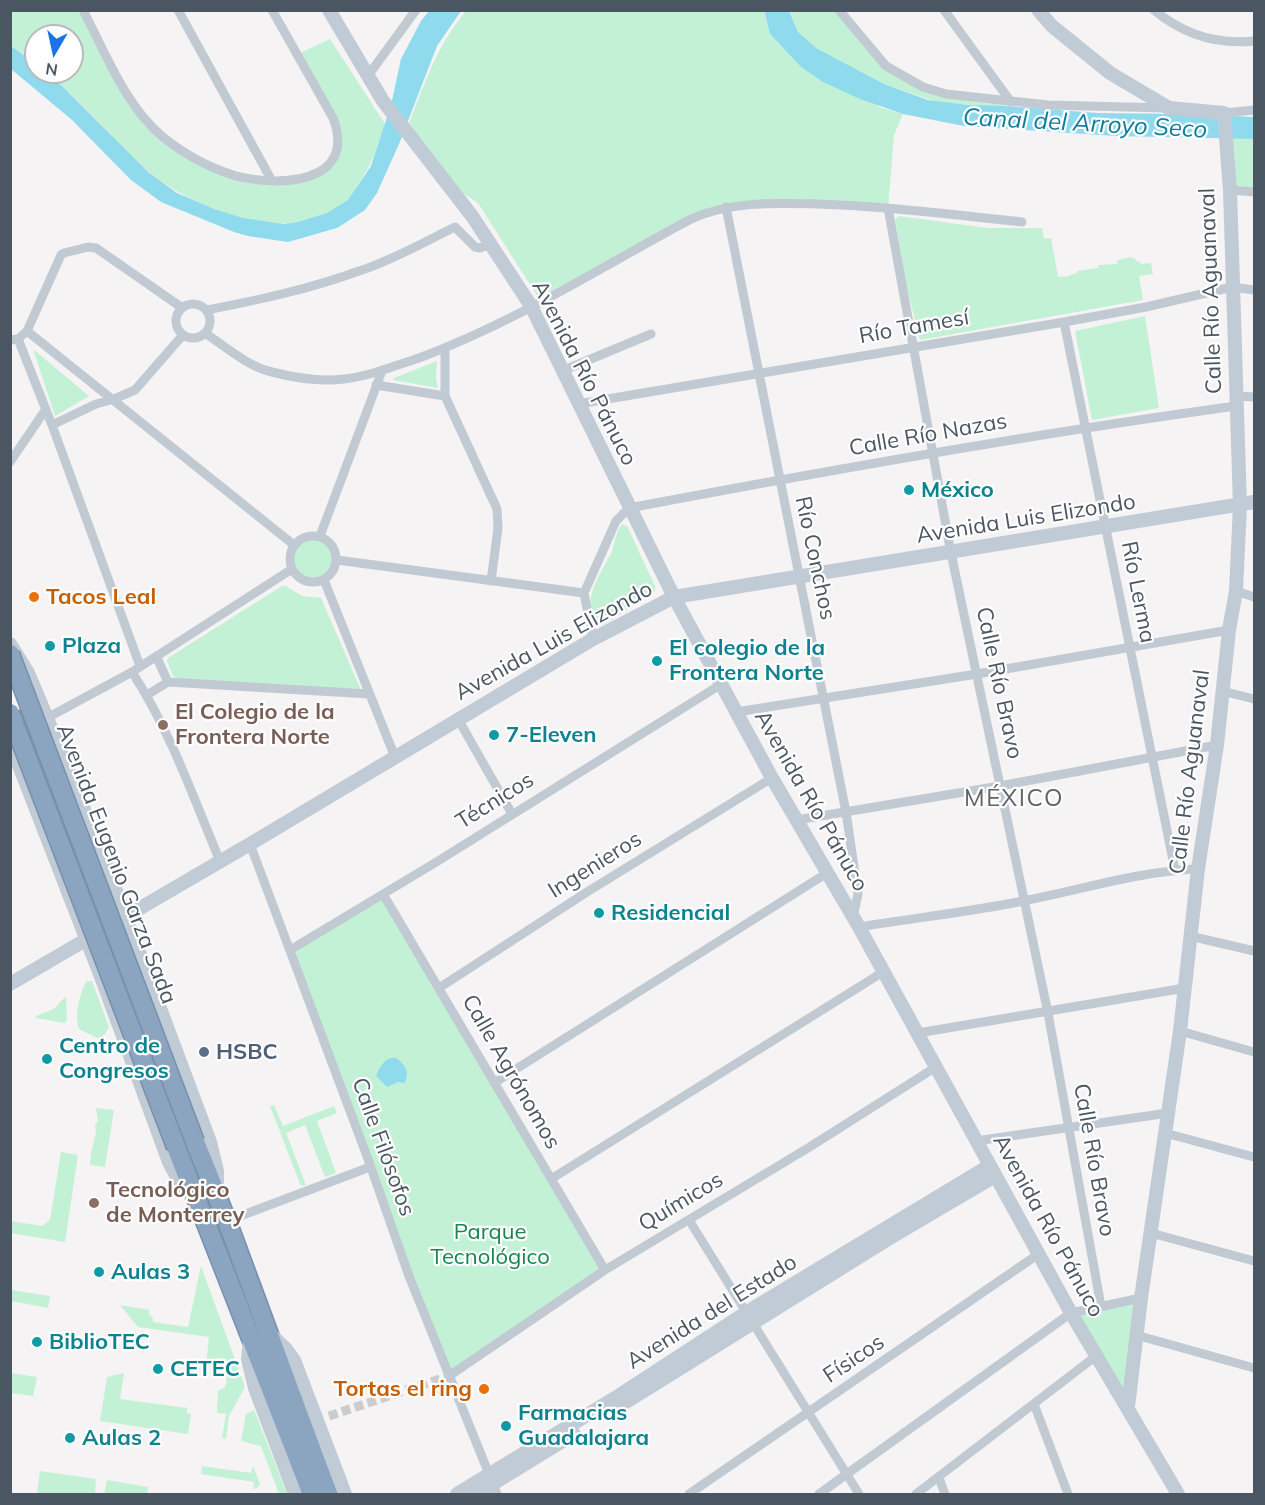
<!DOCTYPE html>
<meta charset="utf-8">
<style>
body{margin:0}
#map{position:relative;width:1265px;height:1505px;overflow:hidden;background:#f5f3f3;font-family:Mulish,sans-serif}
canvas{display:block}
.frame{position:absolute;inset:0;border:12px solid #4a5661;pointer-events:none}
.north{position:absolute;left:24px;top:24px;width:60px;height:60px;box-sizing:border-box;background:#fff;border:2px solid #b7bbc0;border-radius:50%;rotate:189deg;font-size:16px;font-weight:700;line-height:24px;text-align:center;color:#4a5661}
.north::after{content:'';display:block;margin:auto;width:21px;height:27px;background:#1a73e8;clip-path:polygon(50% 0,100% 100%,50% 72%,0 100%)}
</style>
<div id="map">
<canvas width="1265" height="1505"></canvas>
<div class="frame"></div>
<div class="north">N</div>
</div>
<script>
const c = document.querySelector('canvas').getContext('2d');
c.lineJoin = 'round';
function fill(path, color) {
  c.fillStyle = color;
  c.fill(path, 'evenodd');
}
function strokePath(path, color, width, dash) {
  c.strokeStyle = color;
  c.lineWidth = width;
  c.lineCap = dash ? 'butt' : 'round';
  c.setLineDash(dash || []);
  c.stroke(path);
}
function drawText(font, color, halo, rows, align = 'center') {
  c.font = font + ' Mulish,sans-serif';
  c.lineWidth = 4.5;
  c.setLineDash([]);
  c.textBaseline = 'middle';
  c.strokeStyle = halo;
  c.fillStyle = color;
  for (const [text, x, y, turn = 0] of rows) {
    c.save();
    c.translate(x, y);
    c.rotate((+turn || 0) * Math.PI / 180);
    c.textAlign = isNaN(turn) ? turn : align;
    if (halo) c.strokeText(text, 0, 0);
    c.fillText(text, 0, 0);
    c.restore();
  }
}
const green = new Path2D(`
 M467,10L764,11L770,34L801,67L882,108L903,114L894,135L888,208L726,207L538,297L478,203L458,190L409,123C425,83 438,43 467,10Z
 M10,11H82L147,123L213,167L285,181L326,169L338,134L298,54L330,39L385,124C378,147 371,166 357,186C354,191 351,197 347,201C292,249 199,211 150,173C135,162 123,148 111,135C90,113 69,91 45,72H72V36H36V64L11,45Z
 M789,11H839L878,57L923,87L1011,102L1006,106H986L940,103L884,84L815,48L798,32Z
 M1226,138L1254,139V192L1230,190Z
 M899,216L987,228H1042L1044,239L1051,238L1058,277L1069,276L1070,275L1077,273V271L1098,268V265L1117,264V260L1131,257L1142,264L1151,263L1153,274L1139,276L1143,300L920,340L905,280L895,219Z
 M1145,316L1159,408L1092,420L1075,331Z
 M33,349L89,396L55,416Z
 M437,361L436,378L438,388L393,380L394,378Z
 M622,524L627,526L655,586V592L603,625H598C577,604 603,571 612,551C615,542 616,531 622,524Z
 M290 559a23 23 0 1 1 46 0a23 23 0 1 1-46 0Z
 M282,586H286L302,596L321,598L362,692L180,679L173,676L167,661L168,658Z
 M382,895L605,1270L449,1376L292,949Z
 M87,981H92L109,1027L101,1040L79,1029C74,1016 80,991 87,981Z
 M65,997L66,998L67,1019L65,1023L36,1018V1016L54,1009Z
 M274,1105L283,1126L334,1106L337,1113L317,1121L336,1173L325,1177L305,1125L286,1133L306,1185L301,1186L270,1106Z
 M96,1108L114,1110L105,1167L90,1165L91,1153L96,1133L95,1125L98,1121Z
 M61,1152L78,1155L65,1242L11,1233V1221L42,1226L50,1220Z
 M201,1266L245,1387L229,1416L226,1439L222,1438L226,1414L217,1413L218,1391L225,1387C229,1378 226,1372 217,1369V1366L206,1365L209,1337L138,1327L120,1305L149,1310V1314L153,1318V1322L188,1327Z
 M11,1290L50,1296L48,1308L11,1301Z
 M1141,1298L1128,1407L1071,1313Z
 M11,1373L37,1377L33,1396L11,1393Z
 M124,1373L120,1399L187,1408V1413L191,1414L188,1434L100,1421L107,1377Z
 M254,1410L287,1494H279L261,1446L241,1441L246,1414Z
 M202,1466L251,1473L253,1466L260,1484L257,1488L253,1489L254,1482L201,1474Z
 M40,1471L96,1479L95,1494H37Z
 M107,1480L148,1487L147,1494H104Z`);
const water = new Path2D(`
 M764,10L789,11L798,32L816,48L884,84L928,100L968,105L1006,106L1098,113L1183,114L1254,117V139L1116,136L964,126L903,114L860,99L823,82L801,67L770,34Z
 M429,11H461L437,46L399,144L377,193L365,210L337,228L288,242L248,236L234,232L161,202L131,180L72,120L11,69L10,45L36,64V72H45L63,87L148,172L177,193L214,209L243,218L284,224L298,222L327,213L348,200L371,166L391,105L401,59L421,21Z
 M392,1058H396C405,1064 411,1074 404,1083L398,1082L387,1087L376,1076C379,1068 384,1059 392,1058Z`);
const streetTunnel = new Path2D(`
 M329,1416L449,1376`);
const street = new Path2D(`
 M83,10C105,52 126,107 163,137C184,154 210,168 236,176C279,187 358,184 333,118L272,10
 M178,10L272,181
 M839,10L886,66L923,87L946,94L1048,105L1166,108
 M944,10L1011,102
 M1154,10C1183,34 1217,45 1254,41
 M367,77L416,10
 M1224,113L1254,110
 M1230,190L1254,192
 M726,207L846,812L858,894L853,917
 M888,208L951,553L1048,1013L1101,1306
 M176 321a17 17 0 1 1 34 0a17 17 0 1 1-34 0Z
 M207,310C258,300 310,289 359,271C393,260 424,242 455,227L475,247L480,248L491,244
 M1064,322L1175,870
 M27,331L294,545
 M205,333C226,347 247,366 272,372C295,378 320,382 344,379C370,376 394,366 419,358C514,323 601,267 691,219C731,201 774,203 817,204C885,206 954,215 1022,222
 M18,339L52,425L140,666
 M10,340L18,339L27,331L61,255L64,253L88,247L96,248L181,307
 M445,348V396L497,509L498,528L491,581
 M562,371L651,334
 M376,385L445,396
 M1236,396L1254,397
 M578,404L1064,322L1146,307L1232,287L1254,290
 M52,425L96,404L114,399L135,390L182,336
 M10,462L46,409
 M290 559a23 23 0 1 1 46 0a23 23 0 1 1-46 0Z
 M320,536L382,371
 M337,560L584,593
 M324,580L395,757
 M1236,591L1254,597
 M584,593L616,521L629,508C830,470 1032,434 1236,406
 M584,593L593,639
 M156,656L168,682L369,694
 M132,672C170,730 193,797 220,861
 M1222,691L1254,699
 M147,695L168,682
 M736,712L977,674L1229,630
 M47,718L132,672L292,569
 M458,719L512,814
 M797,820L1000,786L1217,745
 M250,844L368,1159L409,1276L497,1494
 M383,894L605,1270
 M859,927C914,918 969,912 1023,901C1081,890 1139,871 1198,869
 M1190,936L1254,951
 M290,950L438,861L720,685
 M439,988L587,892L772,778
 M1180,1031L1254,1052
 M918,1033L1185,988
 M494,1083L827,873
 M1165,1133L1254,1157
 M976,1141L1168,1113
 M551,1179L883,972
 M689,1220L859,1494
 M227,1221L370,1167
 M1151,1233L1254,1261
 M1136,1335L1254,1368
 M449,1376L605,1270L808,1148L936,1067
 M1034,1404L1068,1494
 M939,1478L945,1494
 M689,1494L1040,1253
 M819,1494L1071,1313L1141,1298
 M916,1494L1096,1356`);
const secondary = new Path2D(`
 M329,10L383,101L472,216L531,306L674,597L772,778L859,927L1071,1313L1178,1494
 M1038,10L1052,26L1110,73L1169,108L1224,113L1230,190L1240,506L1236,591L1229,630L1217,745L1198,869L1180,1031L1141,1298L1128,1407
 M10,644L28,673L47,718L106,864L210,1142L217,1171V1190
 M10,742L103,982L169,1162L181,1185L194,1197
 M10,984L250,844L593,639L674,597L1254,502
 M269,1333L286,1349L294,1360L345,1494
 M250,1340L248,1359L255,1388L295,1494
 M621,1405L888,1239L995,1176
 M457,1494L615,1398L747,1312L989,1166
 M476,1494L574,1434`);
const highway = new Path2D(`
 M195,1142L227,1221L328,1494
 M176,1147L312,1494`);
const highwayBridge = new Path2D(`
 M10,654L195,1142
 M10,713L176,1147`);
const markers = [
 [909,490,6,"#0f9aa8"],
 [34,597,6,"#e8710a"],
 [50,646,6,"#0f9aa8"],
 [657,661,6,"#0f9aa8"],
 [163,725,6,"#8d6e63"],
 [494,735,6,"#0f9aa8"],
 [599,913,6,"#0f9aa8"],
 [204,1052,6,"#5c6f8a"],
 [47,1059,6,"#0f9aa8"],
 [94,1203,6,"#8d6e63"],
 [99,1272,6,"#0f9aa8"],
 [37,1342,6,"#0f9aa8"],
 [158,1369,6,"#0f9aa8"],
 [484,1389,6,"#e8710a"],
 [506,1426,6,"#0f9aa8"],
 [70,1438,6,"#0f9aa8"]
];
const streetNames = [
 ["Calle Río Aguanaval",1211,291,-92],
 ["Río Tamesí",914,327,-10],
 ["Avenida Río Pánuco",584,373,63],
 ["Calle Río Nazas",928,435,-10],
 ["Avenida Luis Elizondo",1026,519,-9],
 ["Río Conchos",815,558,78],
 ["Río Lerma",1138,592,79],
 ["Avenida Luis Elizondo",554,641,-29],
 ["Calle Río Bravo",999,683,78],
 ["Calle Río Aguanaval",1190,772,-83],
 ["Técnicos",495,801,-32],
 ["Avenida Río Pánuco",811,801,60],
 ["Avenida Eugenio Garza Sada",116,864,69],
 ["Ingenieros",595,865,-32],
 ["Calle Agrónomos",511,1072,60],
 ["Calle Filósofos",383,1147,70],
 ["Calle Río Bravo",1094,1160,80],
 ["Químicos",681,1202,-31],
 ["Avenida Río Pánuco",1048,1226,61],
 ["Avenida del Estado",712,1312,-32],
 ["Físicos",854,1359,-34]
];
const cultureNames = [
 ["México",921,490],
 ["Plaza",62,646],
 ["El colegio de la",669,648],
 ["Frontera Norte",669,673],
 ["7-Eleven",506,735],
 ["Residencial",611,913],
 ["Centro de",59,1046],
 ["Congresos",59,1071],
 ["Aulas 3",111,1272],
 ["BiblioTEC",49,1342],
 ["CETEC",170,1369],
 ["Farmacias",518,1413],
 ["Guadalajara",518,1438],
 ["Aulas 2",82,1438]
];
const foodNames = [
 ["Tacos Leal",46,597],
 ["Tortas el ring",472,1389,"right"]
];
const educationNames = [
 ["El Colegio de la",175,712],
 ["Frontera Norte",175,737],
 ["Tecnológico",106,1190],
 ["de Monterrey",106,1215]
];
const serviceNames = [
 ["HSBC",216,1052]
];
const parkNames = [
 ["Parque",490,1232],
 ["Tecnológico",490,1257]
];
const waterNames = [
 ["Canal del Arroyo Seco",1085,124,3]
];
const neighbourhoodNames = [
 ["MÉXICO",1014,799]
];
fill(green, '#c3f1d5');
fill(water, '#90daee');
strokePath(streetTunnel, '#caccce', 9, [9, 4.5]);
strokePath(highway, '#7690ad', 21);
strokePath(street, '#c1cad2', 9);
strokePath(secondary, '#c1cbd6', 14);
strokePath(highway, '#8ba5c1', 18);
strokePath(highwayBridge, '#7690ad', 21, []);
strokePath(highwayBridge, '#8ba5c1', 18);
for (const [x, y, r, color] of markers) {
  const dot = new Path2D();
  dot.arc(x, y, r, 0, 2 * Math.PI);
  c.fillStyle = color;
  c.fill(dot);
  strokePath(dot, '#fff', 2);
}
drawText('22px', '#4a5661', '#fff', streetNames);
drawText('bold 22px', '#0d838f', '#fff', cultureNames, 'left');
drawText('bold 22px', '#c56008', '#fff', foodNames, 'left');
drawText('bold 22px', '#785e54', '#fff', educationNames, 'left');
drawText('bold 22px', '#4e5e75', '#fff', serviceNames, 'left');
drawText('22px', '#17864f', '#fff', parkNames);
drawText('italic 24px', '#0c7c9b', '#fff', waterNames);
c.letterSpacing = '1.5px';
drawText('24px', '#5f6368', '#fff', neighbourhoodNames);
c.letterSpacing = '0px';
</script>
